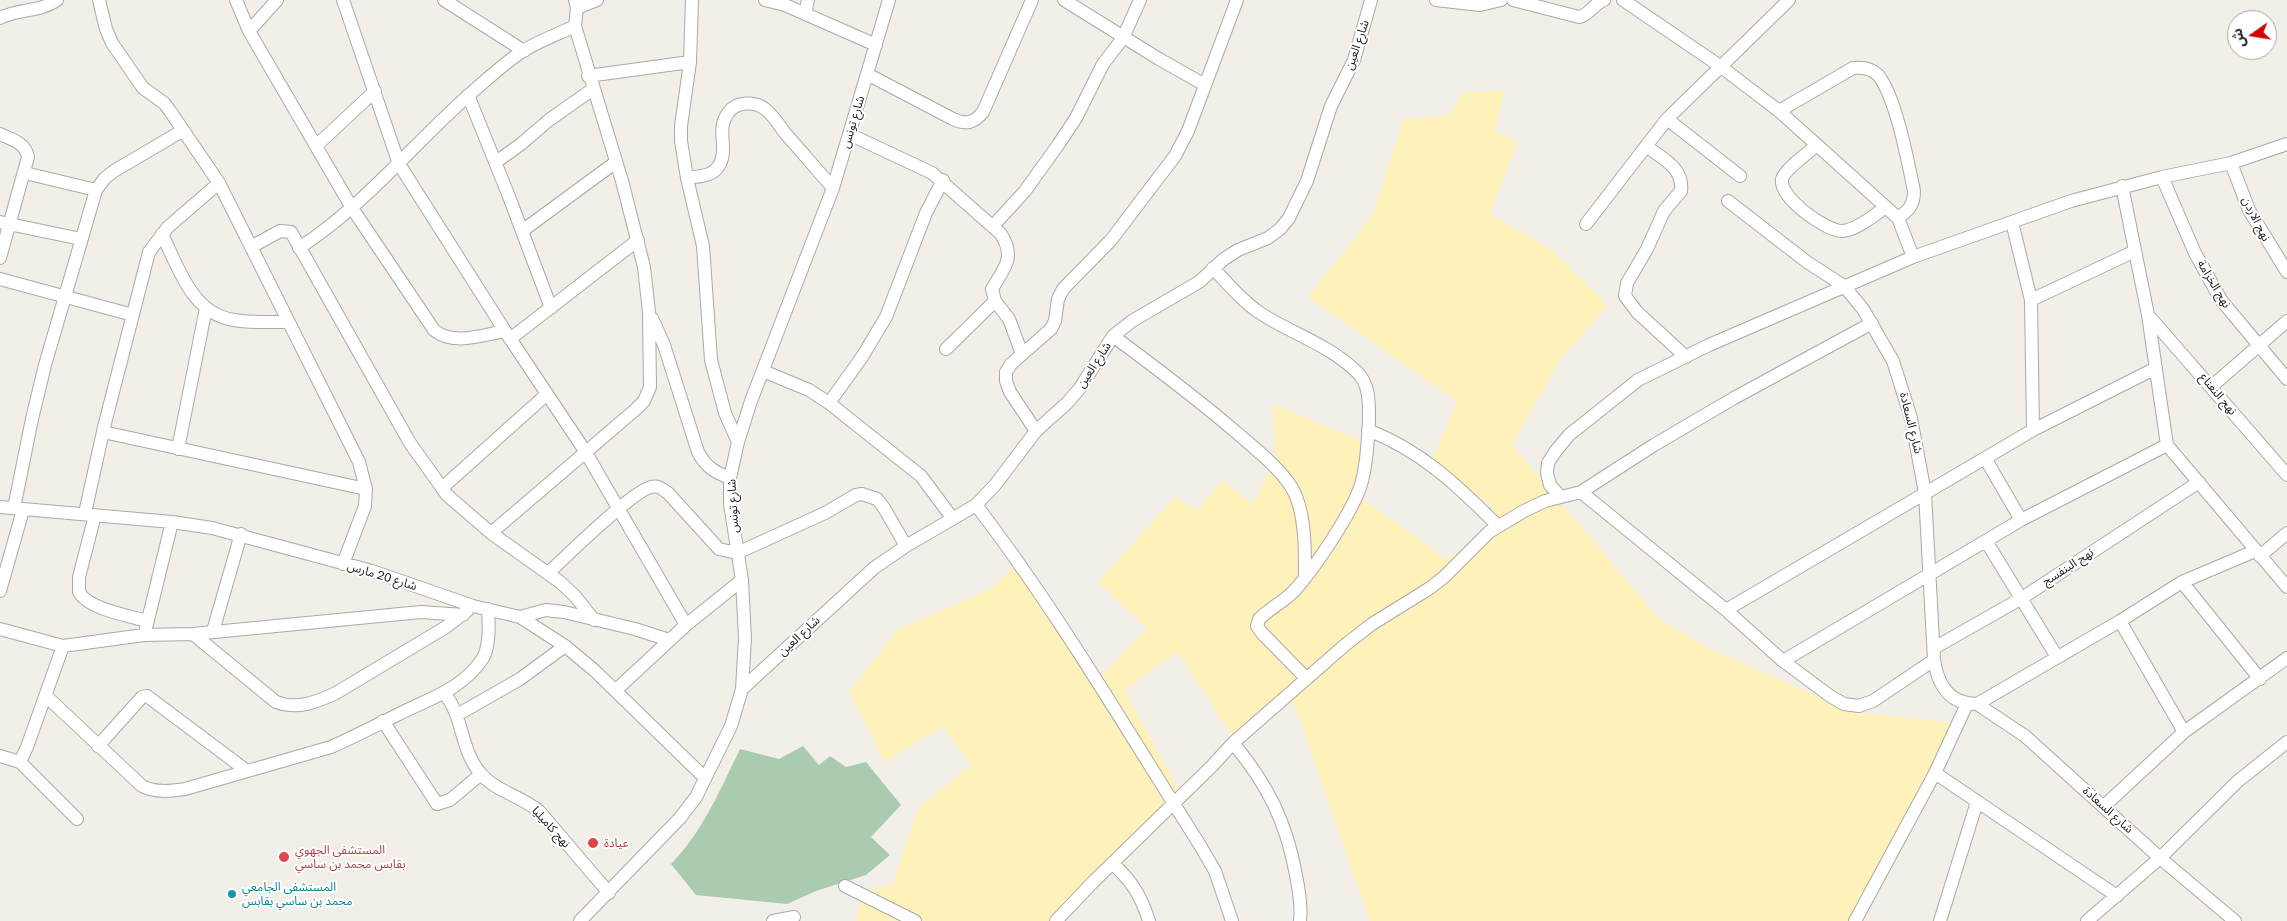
<!DOCTYPE html>
<meta charset="utf-8">
<style>
body{margin:0}
#map{position:relative;width:2287px;height:921px;overflow:hidden;background:#f2efe9;font-family:"Golos Text","Noto Sans Arabic",sans-serif}
canvas{display:block}
.north{position:absolute;left:2227px;top:10px;width:50px;height:50px;box-sizing:border-box;background:#fff;border:1px solid #a7a7a7;border-radius:50%;rotate:257deg;font-size:14px;font-weight:700;line-height:20px;text-align:center;color:#222}
.north::after{content:'';display:block;margin:auto;width:18px;height:22px;background:#d40000;clip-path:polygon(50% 0,100% 100%,50% 72%,0 100%)}
</style>
<div id="map">
<canvas width="2287" height="921"></canvas>
<div class="north">ش</div>
</div>
<script>
const c = document.querySelector('canvas').getContext('2d');
c.lineJoin = 'round';
function fill(path, color) {
  c.fillStyle = color;
  c.fill(path, 'evenodd');
}
function strokePath(path, color, width, dash) {
  c.strokeStyle = color;
  c.lineWidth = width;
  c.lineCap = dash ? 'butt' : 'round';
  c.setLineDash(dash || []);
  c.stroke(path);
}
function drawText(font, color, halo, rows, align = 'center') {
  c.font = font + ' "Golos Text","Noto Sans Arabic",sans-serif';
  c.lineWidth = 4;
  c.setLineDash([]);
  c.textBaseline = 'middle';
  c.strokeStyle = halo;
  c.fillStyle = color;
  for (const [text, x, y, turn = 0] of rows) {
    c.save();
    c.translate(x, y);
    c.rotate((+turn || 0) * Math.PI / 180);
    c.textAlign = isNaN(turn) ? turn : align;
    if (halo) c.strokeText(text, 0, 0);
    c.fillText(text, 0, 0);
    c.restore();
  }
}
const sand = new Path2D(`
 M1505,91L1494,131L1517,142L1490,214L1553,251L1608,305L1560,360L1512,445L1659,619L1704,646L1853,712L1954,723L1860,921H1370L1290,692L1237,744L1178,652L1124,690L1182,796L1053,921H856L863,891L892,885L918,808L971,765L943,726L885,762L849,692L897,630L990,589L1018,562L1102,676L1147,628L1098,582L1175,497L1197,510L1222,481L1254,504L1275,456L1273,404L1371,445L1362,498L1447,560L1482,533L1493,508L1432,459L1457,401L1308,297L1373,214L1403,120L1449,115L1463,92Z`);
const cemetery = new Path2D(`
 M803,746L819,765L830,756L846,767L866,762L901,805L871,837L890,855L866,875L816,891L787,904L696,895L671,864C703,831 720,790 740,749L779,759Z`);
const minor = new Path2D(`
 M99,0L106,29L112,43L143,88L164,103L170,111L219,183L359,462L366,489L365,506L343,564
 M236,0L249,31
 M277,0L249,31L352,208L434,330C453,346 482,335 505,331
 M343,0L399,164L505,331L585,451L686,625L616,690
 M444,0L524,51
 M692,0L690,62L681,126V141L687,178L703,246L711,360L725,413L738,442
 M765,0L785,5L876,45
 M1064,0L1159,59L1205,85
 M1436,0L1480,5L1501,0
 M1513,0L1579,17C1590,15 1593,4 1604,0
 M1623,0L1720,66L1779,111L1817,145L1898,218L1913,257
 M577,8L597,0
 M805,14L808,0
 M0,18C18,8 39,13 57,0
 M867,74L953,119C966,125 974,123 983,112L1032,0
 M588,76L690,62
 M468,95L508,194L551,308
 M1779,111L1853,68C1862,67 1871,68 1878,75C1896,97 1908,162 1914,191C1914,205 1909,210 1898,218
 M1667,119L1740,176
 M0,134C12,140 25,142 28,157L0,258
 M849,134L932,173L1001,234C1016,258 1004,268 992,289L995,301L1009,319L1022,354
 M1817,145C1809,152 1784,170 1782,179C1779,198 1826,231 1842,231C1857,230 1874,215 1886,207
 M316,146L375,91
 M1646,146C1662,158 1684,168 1681,191L1664,211L1647,249L1627,283L1625,296L1637,312L1686,357
 M496,162L521,144L549,120L593,89
 M2231,163L2249,210L2287,272
 M25,173L96,190
 M2162,177L2195,253L2221,300L2287,379
 M687,178C698,176 711,177 718,167C730,150 715,130 728,113C736,101 755,101 765,109C773,115 779,125 785,133C801,151 817,170 833,188
 M2122,186L2148,315L2167,445L2287,587
 M1728,201L1807,262L1844,286L1863,309L1893,361L1911,418L1925,493L1934,660C1938,685 1949,704 1977,704L2120,621L2182,582L2255,551
 M0,222L81,239
 M2012,222L2031,300L2033,430
 M1586,224L1667,119L1789,0
 M993,226L1025,191L1058,145L1076,118L1103,64L1123,38L1140,0
 M522,231L616,162
 M162,234C178,267 192,314 234,320C251,323 270,322 288,322
 M251,247L280,231L291,232L410,443L447,495L491,533L560,582L575,596L594,620
 M299,248C367,204 417,139 478,87C492,75 507,61 523,51C539,41 558,34 575,26
 M1213,268C1228,284 1242,301 1260,313C1292,334 1328,344 1357,372C1370,385 1369,403 1369,421C1368,441 1367,462 1362,481C1355,509 1314,569 1294,591C1283,602 1269,609 1259,619L1257,626L1262,633L1306,678
 M0,279L133,315
 M2031,300L2135,251
 M2148,315L2287,475
 M652,318L664,345L698,452C706,467 714,472 730,478
 M1113,336C1155,367 1196,398 1236,432C1255,449 1278,466 1292,488C1306,512 1305,551 1305,578
 M510,339L638,240
 M946,349L995,301
 M763,371L809,390L829,403L921,476L953,519
 M2212,386L2287,321
 M829,403L862,357L886,317L926,213L943,180
 M1368,430C1422,451 1458,486 1498,526
 M1036,431L1010,392L1006,381V372L1011,364L1051,329L1055,321L1058,299L1063,289L1111,240L1175,156L1188,131L1237,0
 M103,432L366,489
 M178,449L206,308
 M1985,458L2021,520
 M442,488L547,394
 M1581,492L1726,610L1783,661L1830,696L1844,704L1859,706L1873,701L1934,660
 M1560,496L1550,485L1547,473L1548,463L1555,452L1569,435L1638,380L1709,345L1913,257L2071,201L2162,177L2231,163L2287,144
 M976,505C1058,612 1126,729 1198,842L1215,871L1232,921
 M0,507L172,522L212,528L372,571L473,606L520,617L565,646L594,670L705,778
 M14,508L32,419L45,365L96,190L105,178L114,171L182,131
 M85,513L104,427L149,252L168,227L219,183
 M95,515L79,577V592C88,609 130,616 147,621
 M491,533L635,410L644,401L650,387L649,312L644,267L622,181L575,26L577,8L575,0
 M1986,541L2057,657
 M2260,556L2287,533
 M548,573C566,557 632,491 651,487C658,485 662,489 668,493L719,549L737,553L825,513L856,495L862,494L877,499L884,508L906,546
 M2182,582L2260,679
 M0,591L23,510
 M1726,610L2033,430L2156,368
 M520,617L546,610L564,612L635,629L669,640
 M2120,621L2184,732
 M686,625L742,580
 M146,628L172,522
 M0,629L63,646L144,635L193,634L421,612L463,615
 M213,631L241,534
 M193,634L276,702C297,710 317,702 336,693L446,627L467,611
 M1934,648L2022,598L2199,482
 M1783,661L2021,520L2167,445
 M742,689L874,568L906,546L976,505L995,485L1036,431L1067,403L1080,388L1113,336L1132,321L1199,282L1224,259L1238,250L1268,238L1280,229L1289,218L1307,181L1331,106L1354,60L1371,0
 M445,694C464,718 460,750 481,774C497,792 521,796 539,811L609,893
 M46,696L142,786C156,793 170,791 185,789L331,747C354,737 375,726 397,715C428,699 462,690 483,658C490,646 489,623 488,609
 M1977,704L2025,736L2160,858L2235,921
 M457,715L520,679L565,646
 M383,721L437,804L450,800L481,774
 M1233,743C1268,785 1286,821 1296,875C1299,890 1302,906 1300,921
 M98,746L142,697L147,696L247,771
 M0,756L20,762L77,819
 M20,762L27,747L63,646
 M1935,773L2117,896
 M2103,807L2184,732L2287,658
 M1112,863C1132,881 1141,896 1149,921
 M845,886L915,921
 M580,921L680,818L696,797L731,726L742,689L745,638L742,580L730,504V478L738,442L751,401L833,188L889,0
 M773,921L794,917
 M1056,921L1093,882L1212,766L1233,743L1345,645L1372,624L1430,588L1444,577L1489,532L1524,511L1545,501L1581,492L1654,445L1734,398L1872,323
 M1855,921L1935,773L1967,704
 M1940,921L1977,802
 M2087,921L2160,858L2238,781L2287,742`);
const markers = [
 [593,843,6,"#e0444e"],
 [284,857,6,"#e0444e"],
 [232,894,5,"#0f9aa8"]
];
const streetNames = [
 ["شارع العين",1357,45,-71],
 ["شارع تونس",853,122,-73],
 ["نهج الاردن",2256,219,63],
 ["نهج الخزامة",2214,284,59],
 ["شارع العين",1094,365,-57],
 ["نهج النعناع",2218,394,50],
 ["شارع السعادة",1911,423,76],
 ["شارع تونس",733,506,-93],
 ["نهج البنفسج",2068,567,-33],
 ["شارع 20 مارس",382,576,17],
 ["شارع العين",799,636,-43],
 ["شارع السعادة",2108,810,42],
 ["نهج كاميليا",551,827,48]
];
const healthNames = [
 ["عيادة",604,843],
 ["المستشفى الجهوي",295,850],
 ["بقابس محمد بن ساسي",295,864]
];
const cultureNames = [
 ["المستشفى الجامعي",242,887],
 ["محمد بن ساسي بقابس",242,901]
];
fill(sand, '#fff1ba');
fill(cemetery, '#aacbaf');
strokePath(minor, '#a9a9a9', 14);
strokePath(minor, '#fff', 12);
for (const [x, y, r, color] of markers) {
  const dot = new Path2D();
  dot.arc(x, y, r, 0, 2 * Math.PI);
  c.fillStyle = color;
  c.fill(dot);
  strokePath(dot, '#fff', 2);
}
drawText('12px', '#222', '#fff', streetNames);
drawText('12px', '#be3a42', '#fff', healthNames, 'left');
drawText('12px', '#0d838f', '#fff', cultureNames, 'left');
</script>
